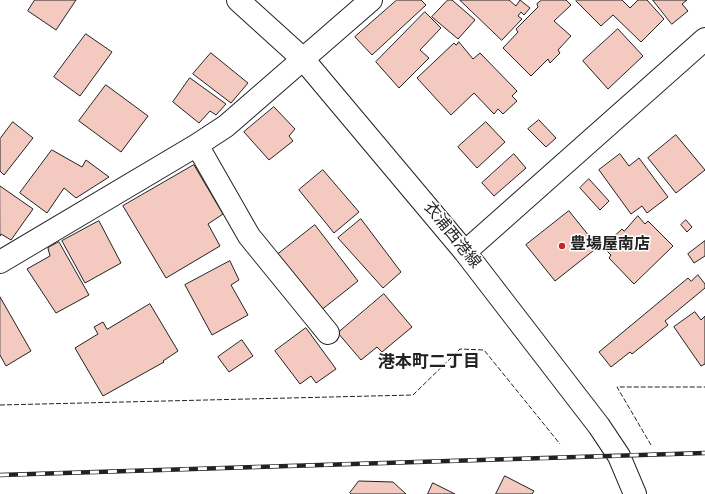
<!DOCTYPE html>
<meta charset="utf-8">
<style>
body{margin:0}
canvas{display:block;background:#fff}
</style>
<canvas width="705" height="494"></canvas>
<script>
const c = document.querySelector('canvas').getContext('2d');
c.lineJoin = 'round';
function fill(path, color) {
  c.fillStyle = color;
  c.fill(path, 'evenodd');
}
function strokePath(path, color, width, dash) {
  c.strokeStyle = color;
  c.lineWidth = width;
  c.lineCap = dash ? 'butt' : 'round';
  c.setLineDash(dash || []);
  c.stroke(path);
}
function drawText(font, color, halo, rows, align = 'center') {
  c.font = font + ' Spectral,"Noto Sans JP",serif';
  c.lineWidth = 3;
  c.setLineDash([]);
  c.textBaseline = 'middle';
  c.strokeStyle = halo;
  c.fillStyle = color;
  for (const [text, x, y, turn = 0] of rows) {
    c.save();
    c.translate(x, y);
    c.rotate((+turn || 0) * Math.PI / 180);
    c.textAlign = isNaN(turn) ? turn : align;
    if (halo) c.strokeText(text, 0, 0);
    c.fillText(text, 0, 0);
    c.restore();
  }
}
const building = new Path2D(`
 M35,0H76L56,30L28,11Z
 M397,0H421L426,5L372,55L355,37Z
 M448,0H452L475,20L458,39L432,17Z
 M460,0H509L516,6L520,0L530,8L524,15L521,12L518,16L522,19L502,40Z
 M542,0H566L571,5L554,21L571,36L558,50L560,53L550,63L548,59L531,76L503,48L518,32L516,29L538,7L537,4Z
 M577,0H622L630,8L638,0H647L664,19L641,42L613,15L601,26L576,1Z
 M653,0H687L682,4L688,11L672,24Z
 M425,12L441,28L420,50L429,58L399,88L376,62Z
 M618,29L643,56L608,89L583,61Z
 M86,34L112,52L80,96L54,77Z
 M459,42L473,59L480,53L517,91L512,96L517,101L503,114L498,109L494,114L474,93L451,115L417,78L454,43L456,45Z
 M211,53L248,83L231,103L193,74Z
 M190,78L226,104L216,115L210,111L199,123L173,102Z
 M106,85L148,116L121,152L79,121Z
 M274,107L295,129L289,136L293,141L269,160L244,132Z
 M539,120L556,138L546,147L528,129Z
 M13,122L33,138L4,175L0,171V139Z
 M486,122L505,142L477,168L458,147Z
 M676,135L705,170L676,193L648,158Z
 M52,150L82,167L86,160L109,177L76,198L64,188L47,213L20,193Z
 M514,154L526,168L494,196L482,183Z
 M620,154L629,166L639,158L668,197L647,213L642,206L631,214L599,170Z
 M194,165L223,214L208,224L220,246L166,278L123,206Z
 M323,170L359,212L334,233L299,190Z
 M589,179L609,201L600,210L580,188Z
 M0,186L33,209L11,240L1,234L0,236Z
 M569,211L598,247L555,281L526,245Z
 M638,216L645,224L648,221L673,246L634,284L609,258L611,255L607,251L612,247L608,242L622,229L624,231Z
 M361,219L401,272L383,288L338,238Z
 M686,220L692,227L687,232L681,225Z
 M99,221L121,263L85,283L62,241Z
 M315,225L358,281L320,311L277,255Z
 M705,241V256L694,263L688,254Z
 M59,242L89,295L56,313L27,269L50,256L48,248Z
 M230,261L239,280L231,285L248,315L212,335L185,285Z
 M698,275L705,284V288L665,321L668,325L632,354L630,352L611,367L599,352L688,278L691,281Z
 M384,294L412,327L382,352L377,347L361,360L338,333Z
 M0,297L31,351L6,366L0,355Z
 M150,304L178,351L163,361L164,362L103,396L75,348L98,334L94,327L103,322L107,329Z
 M695,312L701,320L705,316V364L701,366L674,327Z
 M306,328L336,369L316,383L311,376L300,384L275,351Z
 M242,340L253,356L229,372L218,357Z
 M505,476L534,491L532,494H496Z
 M359,481L393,482L406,494H351L350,493Z
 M433,483L455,494H428Z`);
const street = new Path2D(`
 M197,145L249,236L328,333
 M0,262L197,145L226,126L371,0`);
const secondary = new Path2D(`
 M238,0L303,59L465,252L599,426L619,456L635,494
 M465,252L705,39`);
const rail = new Path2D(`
 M0,475L705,453`);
const fence = new Path2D(`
 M0,405L413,395L460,349L484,350L560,444
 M651,445L617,387H705`);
const markers = [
 [562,246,4,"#c62828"]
];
const streetNames = [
 ["衣浦西港線",451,236,51]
];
const poiNames = [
 ["豊場屋南店",570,246]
];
const neighbourhoodNames = [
 ["港本町二丁目",429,364]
];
fill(building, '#f3c9c0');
strokePath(building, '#222', 1);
strokePath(street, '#222', 24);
strokePath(secondary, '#222', 24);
strokePath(street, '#fff', 22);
strokePath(secondary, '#fff', 22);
strokePath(rail, '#222', 4.5);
strokePath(rail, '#fff', 3, [9]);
strokePath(fence, '#222', 1, [5, 2]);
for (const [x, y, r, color] of markers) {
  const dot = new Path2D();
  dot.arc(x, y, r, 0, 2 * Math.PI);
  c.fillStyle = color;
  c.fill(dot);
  strokePath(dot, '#fff', 1.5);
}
drawText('16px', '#222', '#fff', streetNames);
drawText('bold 16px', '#222', '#fff', poiNames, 'left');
drawText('bold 17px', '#222', '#fff', neighbourhoodNames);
</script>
